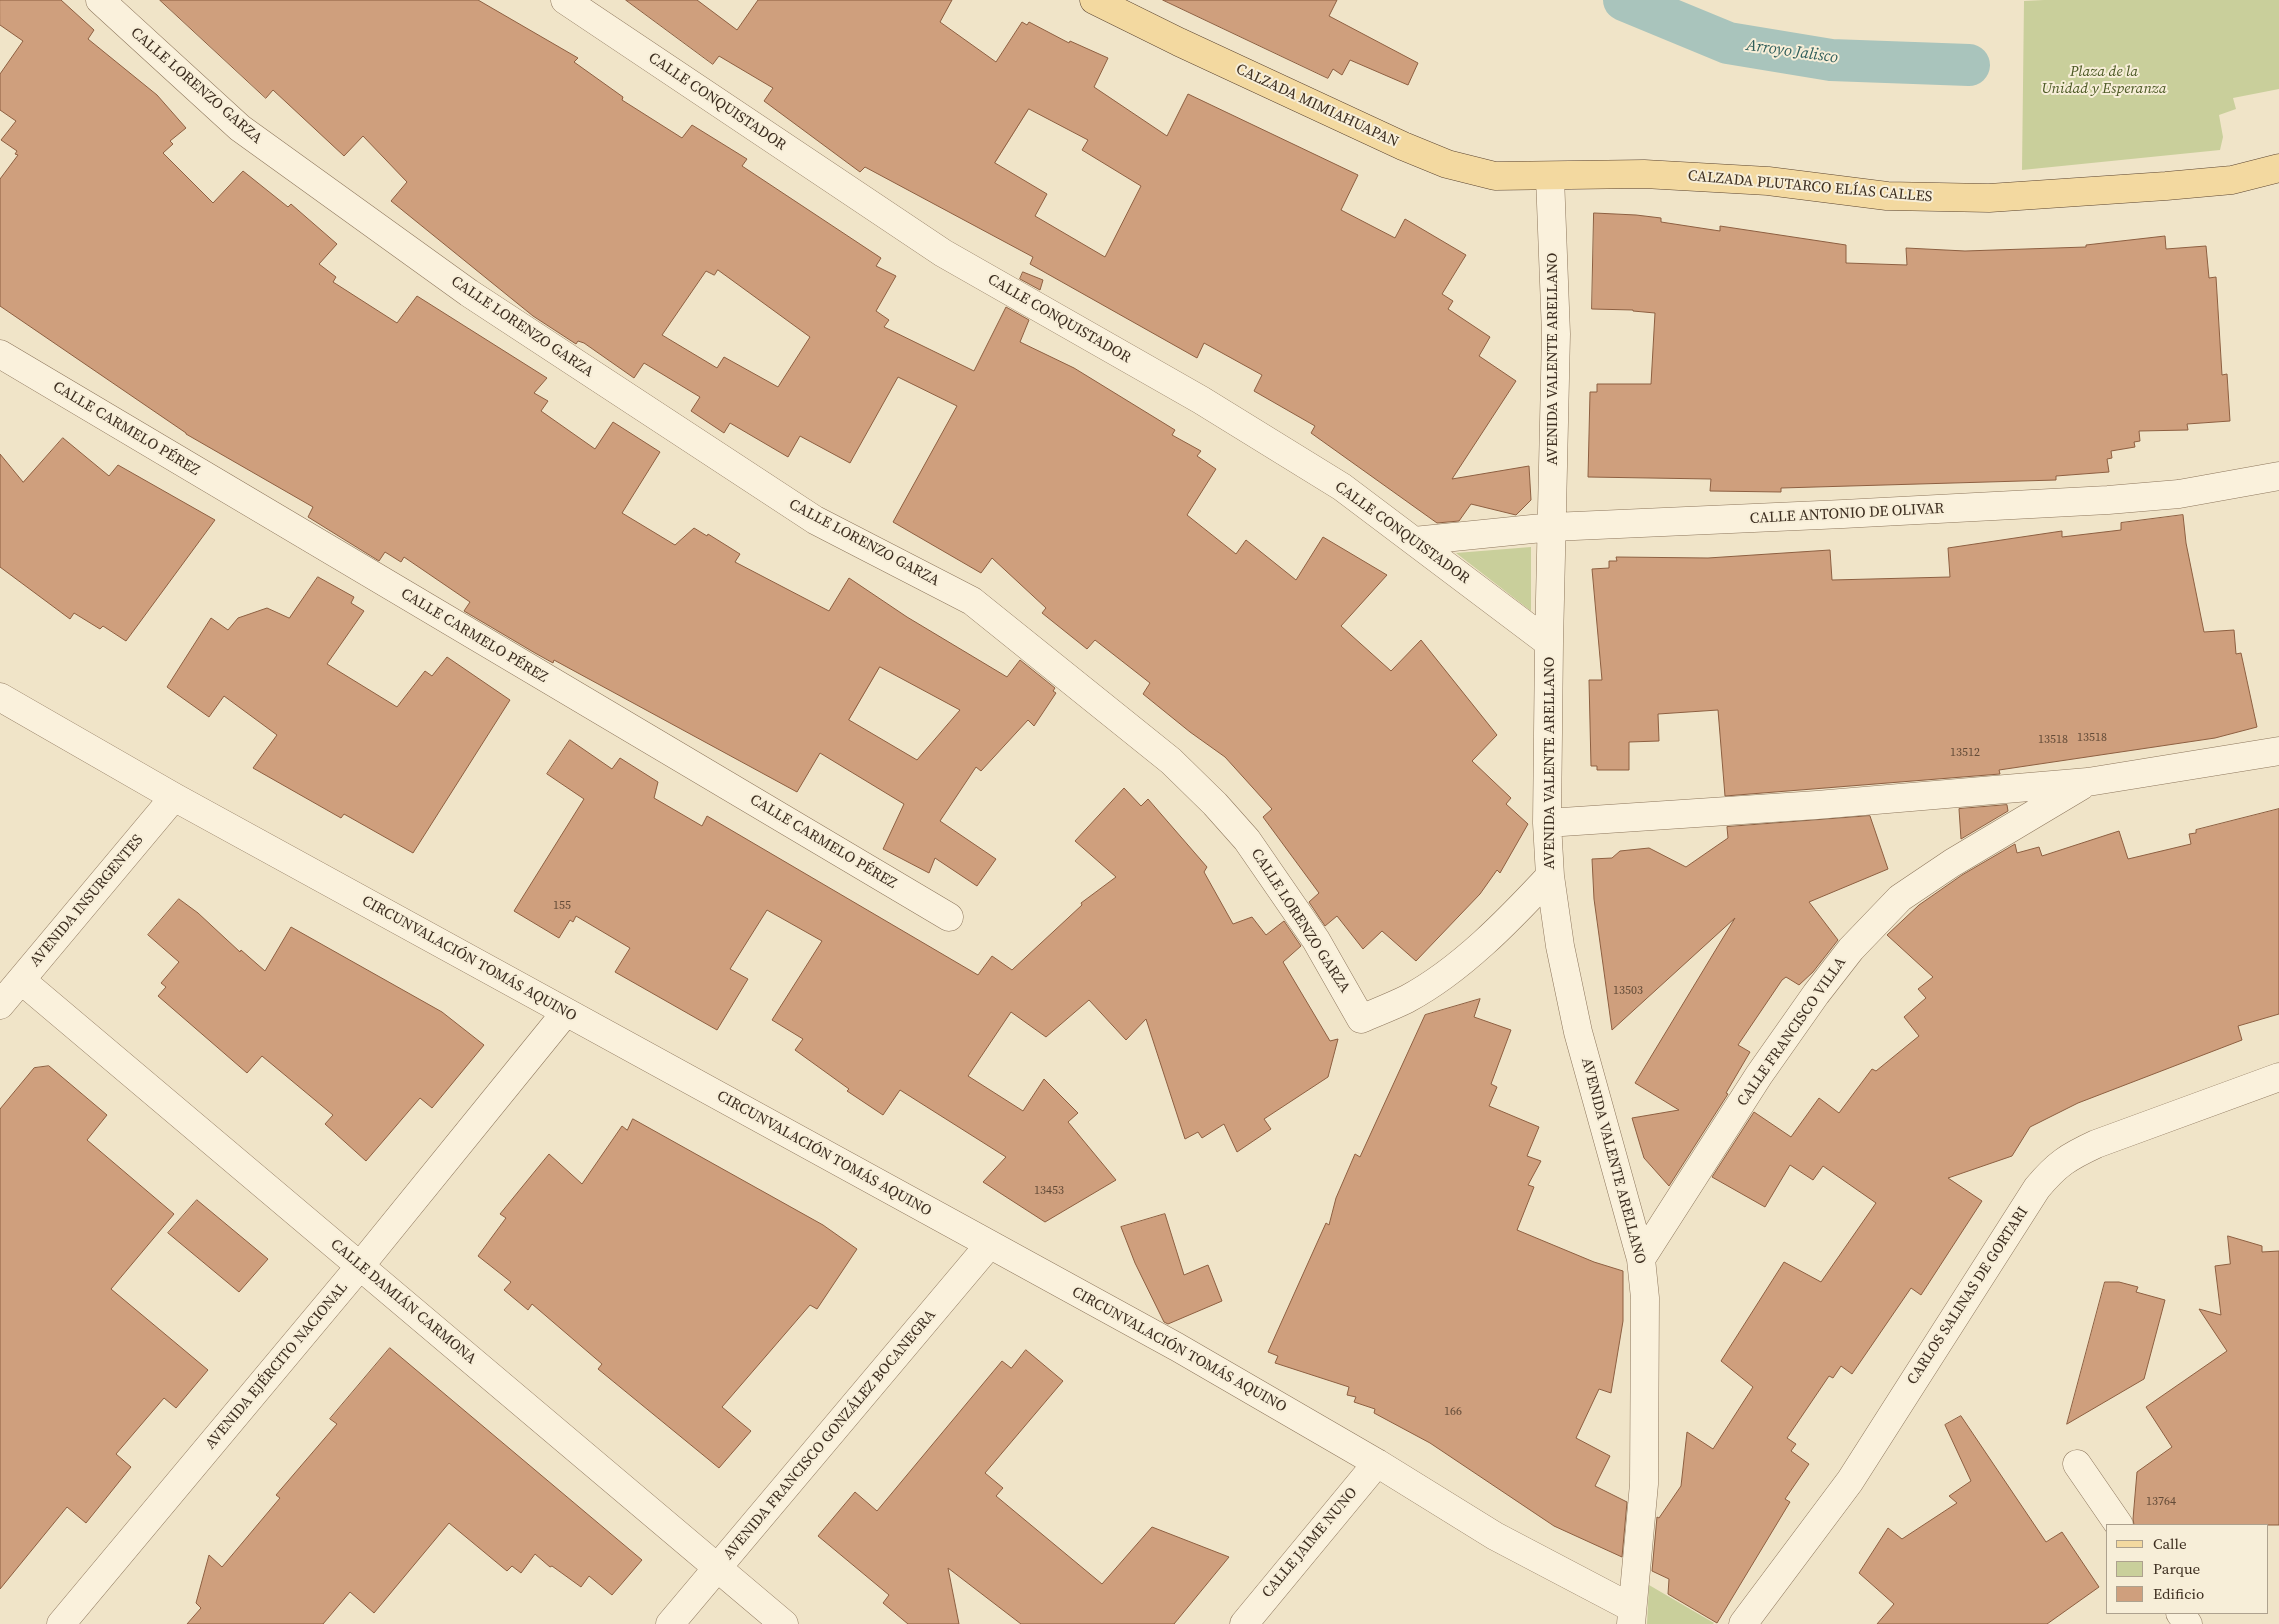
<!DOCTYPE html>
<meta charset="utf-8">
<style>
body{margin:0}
#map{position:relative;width:2279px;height:1624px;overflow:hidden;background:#f0e4c8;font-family:"Source Serif 4",serif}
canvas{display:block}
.legend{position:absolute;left:2106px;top:1524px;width:162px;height:90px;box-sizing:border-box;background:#f7eed8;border:1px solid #ada18e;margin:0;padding:6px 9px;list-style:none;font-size:15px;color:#3d2e20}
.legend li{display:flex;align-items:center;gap:10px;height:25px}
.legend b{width:25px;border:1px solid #ada18e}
</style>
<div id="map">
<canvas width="2279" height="1624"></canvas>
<ul class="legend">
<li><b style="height:6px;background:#f3d9a0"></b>Calle</li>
<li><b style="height:14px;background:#c9cf9b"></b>Parque</li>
<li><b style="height:14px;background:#cf9f7d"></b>Edificio</li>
</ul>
</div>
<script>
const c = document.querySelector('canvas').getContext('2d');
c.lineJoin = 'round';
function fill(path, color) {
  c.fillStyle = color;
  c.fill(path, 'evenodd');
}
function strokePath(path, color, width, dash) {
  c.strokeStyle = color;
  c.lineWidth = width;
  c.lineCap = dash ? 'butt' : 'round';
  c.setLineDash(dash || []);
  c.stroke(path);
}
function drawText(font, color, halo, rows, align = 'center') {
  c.font = font + ' "Source Serif 4",serif';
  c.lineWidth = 4;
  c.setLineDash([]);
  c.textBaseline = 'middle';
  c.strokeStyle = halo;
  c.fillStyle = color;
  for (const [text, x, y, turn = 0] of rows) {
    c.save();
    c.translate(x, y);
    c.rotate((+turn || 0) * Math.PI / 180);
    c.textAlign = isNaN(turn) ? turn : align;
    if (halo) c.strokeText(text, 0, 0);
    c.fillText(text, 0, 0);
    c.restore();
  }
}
const green = new Path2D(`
 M2044,0H2279V89L2233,98L2236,109L2219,115L2223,137L2220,150L2022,170L2024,1Z
 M1531,547V611L1456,553Z
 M1649,1585L1714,1623L1713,1624H1647Z`);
const canal = new Path2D(`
 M1624,0L1728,43L1831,60L1969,65`);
const building = new Path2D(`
 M0,0H61L94,30L88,39L157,95L186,128L170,141L173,144L163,153L213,203L243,171L288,207L291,204L337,244L319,264L336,277L333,282L397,323L417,296L547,378L534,393L548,401L541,411L595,449L613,422L660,452L622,513L675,545L694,528L707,536L708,534L740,554L735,562L829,611L849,578L907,617L1007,677L1020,660L1055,688L1053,691L1056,693L1034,726L1028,720L981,771L976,767L940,821L996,859L977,886L935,858L929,873L883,849L904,804L820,753L797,792L554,660L553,663L535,653L464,611L470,602L404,557L401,562L385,552L379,561L345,540L308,517L313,507L186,434V433L0,306V179L18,155L15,154L17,151L1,140L16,121L0,110V74L23,41L0,25ZM880,667L960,710L917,760L849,720Z
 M160,0H478L578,58L574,62L623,97L622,100L682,138L692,125L747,159L742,166L881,258L876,266L896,276L876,311L889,320L884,327L974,371L1006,307L1029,320L1020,342L1074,368L1175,430L1172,435L1201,451L1197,456L1216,469L1187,515L1236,554L1246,540L1296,580L1323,537L1387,575L1341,626L1391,671L1421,640L1497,735L1472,761L1511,798L1506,804L1528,824L1500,873L1497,870L1480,894L1416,961L1382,931L1363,949L1337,916L1325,926L1309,902L1319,893L1263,817L1272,809L1225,757L1190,732L1143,694L1150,683L1095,640L1087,649L1042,613L1046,608L992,558L981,573L893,522L957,406L898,377L850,463L800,436L788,457L730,423L724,433L691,411L700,397L644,363L634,378L584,343L578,341L576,344L533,316L391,201L407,182L363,136L344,156L273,90L266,98ZM718,270L810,337L778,387L724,357L717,368L662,335L706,271L714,275Z
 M626,0H697L737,30L758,0H952L940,22L996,62L1022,22L1027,25L1029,22L1069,43L1070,41L1108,58L1094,87L1167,136L1188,94L1358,175L1341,210L1395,238L1405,219L1466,255L1442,294L1453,301L1448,309L1490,337L1479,356L1516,381L1452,479L1529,466L1531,500L1516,515L1471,504L1459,521L1437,523L1311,433L1315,426L1254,391L1262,375L1204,343L1197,358L1030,264L1033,257L865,167L860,172L764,101L773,88L719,56L713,64ZM1029,109L1088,140L1082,150L1141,186L1105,257L1035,216L1047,194L995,163Z
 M1163,0H1337L1329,16L1418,63L1408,85L1350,60L1342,75L1333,69L1328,78Z
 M1594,213L1636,215L1661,218V222L1720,231V226L1846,245V263L1907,265L1906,248L1965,251L2086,247V245L2165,236L2166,249L2206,246L2209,278L2216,277L2222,375L2227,374L2230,421L2187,424L2188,430L2139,431L2140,441L2134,442L2135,447L2111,451L2112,458L2107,459L2109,472L2056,476V480L1781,488V492L1710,491L1711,479L1588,477L1590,392H1597V384H1651L1655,313L1633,311V310L1592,309Z
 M1023,272L1043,280L1040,290L1020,279Z
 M63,438L109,476L118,465L215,520L126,641L103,626L100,629L74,613L70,619L0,567V454L23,482Z
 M2183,515L2186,543L2204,632L2234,630L2236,654L2241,653L2257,727L2215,738L1999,770L2000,774L1725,796L1718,710L1658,714L1659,741L1629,742V770H1597V766H1591L1589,680H1602L1592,569L1609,568V561H1617L1616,557L1708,558L1830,550L1832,580L1950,577L1948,548L2062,531V537L2121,530V523Z
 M318,577L354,597L351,603L364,611L327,664L397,707L425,671L432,676L447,657L510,700L413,853L344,814L341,818L253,768L277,735L224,696L209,717L167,687L211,618L228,630L238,618L267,608L289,618Z
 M570,740L612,769L620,758L658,782L654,798L702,826L707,816L978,975L992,956L1012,970L1082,905L1081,903L1116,877L1075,841L1124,788L1141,806L1148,799L1207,867L1204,872L1233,924L1252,917L1266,935L1284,921L1301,946L1283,962L1330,1041L1338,1039L1328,1077L1264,1119L1271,1129L1237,1152L1224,1124L1202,1138L1198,1132L1185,1139L1146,1019L1126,1040L1089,1000L1046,1037L1011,1012L968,1076L1023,1111L1044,1079L1078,1113L1068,1122L1116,1180L1045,1222L983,1182L1006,1157L900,1090L883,1115L847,1091L849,1089L795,1050L803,1039L772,1020L822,941L767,910L730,969L748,979L717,1030L615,972L630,948L576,916L573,922L570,920L559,938L514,911L584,799L547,774Z
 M2007,805L2008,811L1961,839L1959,809Z
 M2279,809V1014L2238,1026L2242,1040L2078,1103L2030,1127L2012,1156L1948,1178L1982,1201L1921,1295L1911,1288L1852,1374L1841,1366L1833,1378L1829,1376L1787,1438L1796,1444L1791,1451L1809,1464L1785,1499L1790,1502L1717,1623L1668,1594L1669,1579L1652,1571L1657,1517L1659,1518L1681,1486L1687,1432L1713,1449L1753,1387L1721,1361L1784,1262L1821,1282L1876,1203L1823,1166L1813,1180L1790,1165L1765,1207L1712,1177L1754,1112L1791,1137L1819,1098L1839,1113L1872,1069L1876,1071L1919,1036L1904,1017L1926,998L1918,989L1933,977L1887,935L1919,905L1962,875L2015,844L2017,853L2039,847L2042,856L2119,831L2128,859L2191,844L2189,834L2196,833V830Z
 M1870,816L1888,869L1809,902L1838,940L1813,972L1799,985L1786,977L1782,980L1738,1045L1750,1052L1726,1093L1728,1094L1669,1186L1644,1158L1632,1118L1679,1110L1635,1083L1735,918L1612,1030L1594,899L1592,859L1612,858L1620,851L1649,848L1686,867L1728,838L1727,827Z
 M179,899L198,913L240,952L241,950L265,971L291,927L442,1012L484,1045L432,1108L420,1098L366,1161L325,1124L333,1115L262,1056L247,1073L158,996L166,987L161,983L179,962L148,935Z
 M1480,999L1474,1017L1511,1030L1491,1084L1497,1087L1489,1106L1539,1127L1527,1156L1541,1161L1528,1185L1534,1187L1517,1230L1594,1262L1623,1271V1321L1611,1393L1599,1389L1576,1438L1610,1456L1595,1486L1627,1502L1622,1557L1554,1526L1430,1443L1374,1413L1375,1409L1354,1402L1356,1397L1347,1395L1349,1387L1275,1363L1278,1356L1268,1352L1326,1223L1329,1225L1336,1198L1355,1154L1360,1157L1425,1015Z
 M49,1066L107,1115L87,1140L174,1214L111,1289L208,1370L176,1408L164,1398L116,1454L131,1467L86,1523L67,1507L0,1589V1109L34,1068Z
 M633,1119L823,1225L857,1249L817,1309L810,1305L722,1407L751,1431L719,1468L598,1369L602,1364L532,1304L528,1310L504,1290L511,1282L478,1256L506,1218L500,1214L549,1154L582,1184L622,1126L627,1130Z
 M197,1200L268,1259L239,1292L168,1233Z
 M1165,1214L1184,1275L1208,1265L1222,1301L1168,1324L1164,1322L1135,1263L1121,1227Z
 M2228,1236L2262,1246V1252L2279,1251V1525H2134L2133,1519L2137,1472L2172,1447L2146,1407L2227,1351L2199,1309L2221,1315L2215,1266L2230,1264Z
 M2105,1282H2119L2138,1287L2136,1292L2165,1300L2144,1379L2067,1424Z
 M390,1348L642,1560L612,1595L589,1576L581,1587L552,1566L550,1567L535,1554L521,1573L512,1566L507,1571L449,1523L374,1613L350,1592L323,1624H187L201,1608L196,1603L209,1555L222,1567L280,1498L276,1495L337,1424L330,1419Z
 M1026,1350L1063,1381L985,1473L1003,1488L996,1496L1102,1584L1152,1527L1229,1557L1174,1624H1021L948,1568L959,1624H908L883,1603L889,1595L818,1536L855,1492L877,1511L1002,1361L1011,1368Z
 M1961,1416L2046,1542L2062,1532L2099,1587L2047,1624H1877L1894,1604L1859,1573L1888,1528L1902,1539L1957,1503L1949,1496L1971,1481L1945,1425Z`);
const minor = new Path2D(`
 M100,0L240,128L469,293L815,520L972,601L1171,761L1215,804L1247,840L1316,940L1361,1019C1377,1012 1393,1006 1407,999C1461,970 1509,920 1550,876
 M565,0L943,253L1201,400L1342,487L1549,643
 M1550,177L1556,334L1549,643L1547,823L1550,876L1560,946L1578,1032L1641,1259L1645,1298L1644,1484L1631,1624
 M0,354L949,917
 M1414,541L1552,527L1843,514L2108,500L2179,494L2279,476
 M0,697L174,797L1177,1347L1377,1463L1495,1536L1632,1608
 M1547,823L1817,805L2088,782L2279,751
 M21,980L784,1624
 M0,1005L174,797
 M1641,1259L1759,1075L1816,994L1851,949L1900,898L1952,863L2081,786
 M2077,1464L2119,1525
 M2180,1613L2188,1624
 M61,1624L360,1266L566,1012
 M670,1624L989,1245
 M1244,1624L1377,1463
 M1743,1624L1850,1481L2037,1188C2057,1164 2068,1157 2096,1144L2279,1077`);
const major = new Path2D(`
 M1094,0L1179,42L1403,146L1447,164L1495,176L1644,174L1768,181L1887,196L1989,198L2166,186L2232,180L2279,168`);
const numberNames = [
 ["13518",2092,738],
 ["13518",2053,740],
 ["13512",1965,753],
 ["155",562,906],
 ["13503",1628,991],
 ["13453",1049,1191],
 ["166",1453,1412],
 ["13764",2161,1502]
];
const parkNames = [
 ["Plaza de la",2104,72],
 ["Unidad y Esperanza",2104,89]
];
const streetNames = [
 ["CALLE LORENZO GARZA",196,86,41],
 ["CALLE CONQUISTADOR",717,102,34],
 ["CALZADA MIMIAHUAPAN",1317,106,25],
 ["CALZADA PLUTARCO ELÍAS CALLES",1810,187,5],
 ["CALLE CONQUISTADOR",1059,319,30],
 ["CALLE LORENZO GARZA",522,327,34],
 ["AVENIDA VALENTE ARELLANO",1553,359,-90],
 ["CALLE CARMELO PÉREZ",126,429,31],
 ["CALLE ANTONIO DE OLIVAR",1847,514,-3],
 ["CALLE CONQUISTADOR",1402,533,36],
 ["CALLE LORENZO GARZA",864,543,28],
 ["CALLE CARMELO PÉREZ",474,636,31],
 ["AVENIDA VALENTE ARELLANO",1550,763,-90],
 ["CALLE CARMELO PÉREZ",823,842,31],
 ["AVENIDA INSURGENTES",87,901,-50],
 ["CALLE LORENZO GARZA",1300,921,57],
 ["CIRCUNVALACIÓN TOMÁS AQUINO",469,959,29],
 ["CALLE FRANCISCO VILLA",1792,1032,-55],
 ["CIRCUNVALACIÓN TOMÁS AQUINO",824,1154,29],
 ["AVENIDA VALENTE ARELLANO",1613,1161,75],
 ["CARLOS SALINAS DE GORTARI",1968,1296,-57],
 ["CALLE DAMIÁN CARMONA",403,1302,40],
 ["CIRCUNVALACIÓN TOMÁS AQUINO",1179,1350,29],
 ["AVENIDA EJÉRCITO NACIONAL",277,1366,-50],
 ["AVENIDA FRANCISCO GONZÁLEZ BOCANEGRA",830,1435,-50],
 ["CALLE JAIME NUNO",1310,1543,-50]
];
const waterNames = [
 ["Arroyo Jalisco",1792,52,8]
];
fill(green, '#c9cf9b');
strokePath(canal, '#a9c4bc', 42);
fill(building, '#cf9f7d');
strokePath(building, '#8d5f41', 1);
strokePath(minor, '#8d765c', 29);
strokePath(major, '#5b4430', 29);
strokePath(minor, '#faf1dc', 28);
strokePath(major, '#f3d9a0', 28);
drawText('12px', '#624a37', null, numberNames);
drawText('italic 15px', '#4d5a26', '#f7eed8', parkNames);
drawText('15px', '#3d2e20', '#f7eed8', streetNames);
drawText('italic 16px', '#2f5d5a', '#f7eed8', waterNames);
</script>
